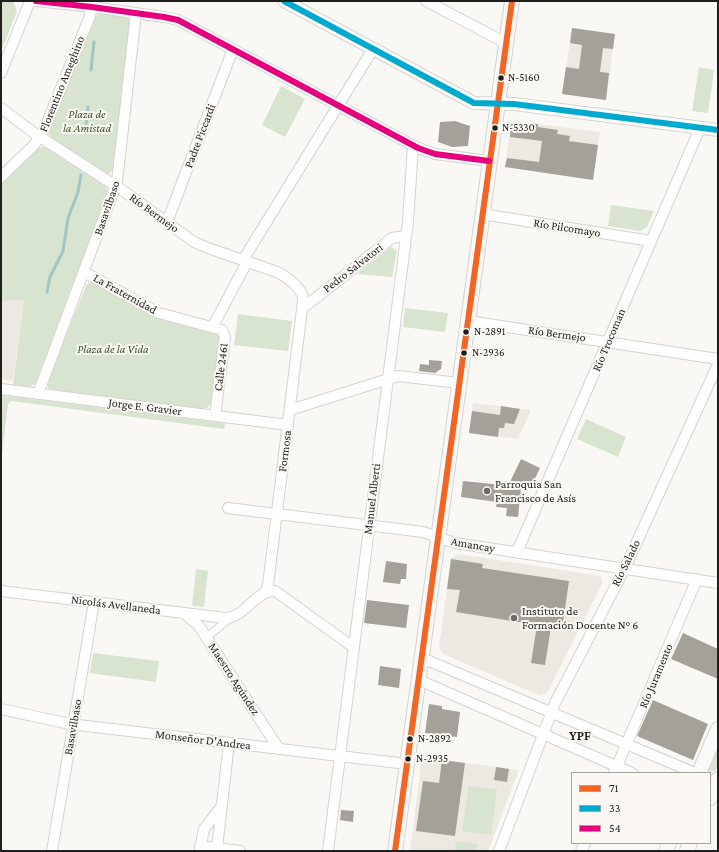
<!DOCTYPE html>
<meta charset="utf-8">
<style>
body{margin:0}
#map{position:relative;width:719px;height:852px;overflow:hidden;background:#faf8f5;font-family:"Crimson Pro",serif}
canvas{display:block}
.frame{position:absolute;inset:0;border:2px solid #201f1e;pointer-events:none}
.legend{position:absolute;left:571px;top:772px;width:140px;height:72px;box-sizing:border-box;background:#fbf8f4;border:1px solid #a3a19e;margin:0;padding:5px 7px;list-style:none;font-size:12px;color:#201f1e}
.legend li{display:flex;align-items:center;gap:8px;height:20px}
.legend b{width:20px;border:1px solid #a3a19e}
</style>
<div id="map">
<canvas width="719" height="852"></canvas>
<div class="frame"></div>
<ul class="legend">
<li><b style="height:5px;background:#f26522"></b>71</li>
<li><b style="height:5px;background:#00a9ce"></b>33</li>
<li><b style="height:5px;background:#e5007d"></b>54</li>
</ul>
</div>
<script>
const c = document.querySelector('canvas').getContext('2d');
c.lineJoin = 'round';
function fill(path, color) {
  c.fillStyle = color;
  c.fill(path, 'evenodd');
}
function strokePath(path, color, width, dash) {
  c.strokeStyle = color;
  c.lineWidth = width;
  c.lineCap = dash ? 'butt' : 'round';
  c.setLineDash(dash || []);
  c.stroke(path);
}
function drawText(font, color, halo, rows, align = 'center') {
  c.font = font + ' "Crimson Pro",serif';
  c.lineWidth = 4;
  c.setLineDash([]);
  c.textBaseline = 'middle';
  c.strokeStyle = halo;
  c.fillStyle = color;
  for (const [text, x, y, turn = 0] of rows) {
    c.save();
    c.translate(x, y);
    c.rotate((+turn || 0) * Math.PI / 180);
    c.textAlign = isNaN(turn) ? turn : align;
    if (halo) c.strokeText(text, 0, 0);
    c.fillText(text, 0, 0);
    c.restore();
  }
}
const built = new Path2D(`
 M572,28L615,34L606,100L562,94Z
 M514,121L600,132L593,180L505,167L511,124Z
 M24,300L13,381L1,379V301Z
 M473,403L531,410L518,439L469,433Z
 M458,554L601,576L603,582L547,693L539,695L443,654L439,647L451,559Z
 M422,757L519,770L488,851H410Z`);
const green = new Path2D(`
 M1,1H13L17,11L3,47L1,46Z
 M101,13L126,17L130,20L114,170L108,174L51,138L49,133L95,16Z
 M699,67L714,70L708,113L692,111Z
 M281,86L305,99L285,137L262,125Z
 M45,146L105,185L108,192L36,383L29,387L13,385L24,300L1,301V183L36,149Z
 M611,205L654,211L647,227L640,231L608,226Z
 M391,247L397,251L392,277L357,274Z
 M90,282L221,334L212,403L207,408L202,409L49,389L47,384V380L87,284Z
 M405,308L448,313L445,332L403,327Z
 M238,314L292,321L288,351L234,345Z
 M1,395L225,423L224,429L11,401L8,404L1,463Z
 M586,419L626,437L618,457L577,439Z
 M196,569L208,571L204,607L192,606Z
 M93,653L159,661L156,682L90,673Z
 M718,740V766L715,771L710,772L707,769Z
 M469,786L497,789L491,835L462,831Z
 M456,841L477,844L476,851H455Z`);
const stream = new Path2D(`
 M91,70L94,42
 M86,124L88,107
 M47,292L50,277L63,251L68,218L78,192L81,175`);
const building = new Path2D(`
 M572,28L615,34L613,49L603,48L600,72L609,73L606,100L562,94L566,67L579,69L582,45L570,43Z
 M455,121L470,126L468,146L452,147L438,142L440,122Z
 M531,123L538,124V127L558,130L557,134L570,136L569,141L598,145L593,180L505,167L507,158L539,162L542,141L510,137L511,124L530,126Z
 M429,360L442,361L441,369L435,373L419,371L420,364L429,365Z
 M501,406L520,409L514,424L505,423L504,428H499L498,437L469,433L472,411L500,415Z
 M521,459L540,468L530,489L521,488L518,517L506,516L507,508L496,507L497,502L461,497L463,481L502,485L503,481L510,482Z
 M451,559L483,564L482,568L569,581L562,629L551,627L545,665L531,663L537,625L456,612L460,590L447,589Z
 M386,561L407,564L406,579H401L400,584L383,582Z
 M367,600L409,605L406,628L364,623Z
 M683,633L718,649V679L671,659Z
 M380,666L401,669L399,688L378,685Z
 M653,700L708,724L693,760L637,736Z
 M429,704L442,706V709L460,712L457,737L425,733Z
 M442,760L465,763L455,836L416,831L423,781L439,783Z
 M496,767L509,769L507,782L494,780Z
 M341,810L354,811L353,822L340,820Z`);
const pedestrian = new Path2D(`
 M207,637L230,618`);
const minor = new Path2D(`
 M36,1L92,7L164,17L178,20L418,148L435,154L489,161
 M426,1L506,43
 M1,73L30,1
 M1,108L34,133L125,192L194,242L208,248L277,272C287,277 304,289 303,301L268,585L265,593
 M1,177L34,145L44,130L90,16L92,1
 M482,214L651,241
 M167,222L233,49
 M243,260L373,49
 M84,272L159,313L222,330L225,337L215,416
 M303,308L392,238L406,236
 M468,321L718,359
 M213,326L247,262
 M1,389L288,425
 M38,394L117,182L136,13
 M290,410L398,376L459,383
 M228,508L423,532L455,543L718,583
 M517,552L700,128
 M1,591L226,618C245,617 256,590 275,591L353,647
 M185,614L199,626L279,749
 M422,658L695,773
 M419,680L632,773
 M1,709L70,724L407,764
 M614,773L697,579
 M200,846L240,851
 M217,848L229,743
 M52,851L94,602
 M200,851L204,829L221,807
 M328,851L408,222L413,146
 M499,851L555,703L625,568L718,364
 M581,851L585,843`);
const tertiary = new Path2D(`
 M284,1L474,103L514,104L718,130`);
const secondary = new Path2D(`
 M699,773L718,729
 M710,798L718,779
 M395,851L512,1
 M666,851L669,843
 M687,851L690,843`);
const bus1 = new Path2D(`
 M395,851L512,1`);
const bus2 = new Path2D(`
 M284,1L474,103L514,104L718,130`);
const bus3 = new Path2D(`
 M36,1L92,7L164,17L178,20L418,148L435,154L489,161`);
const markers = [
 [501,78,3.5,"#201f1e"],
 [495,128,3.5,"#201f1e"],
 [466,332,3.5,"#201f1e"],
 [464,353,3.5,"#201f1e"],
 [487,491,4,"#6c6b69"],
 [514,618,4,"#6c6b69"],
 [410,739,3.5,"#201f1e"],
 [408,759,3.5,"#201f1e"]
];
const busNames = [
 ["N-5160",508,78],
 ["N-5330",502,128],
 ["N-2891",474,332],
 ["N-2936",472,353],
 ["N-2892",418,739],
 ["N-2935",416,759]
];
const streetNames = [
 ["Florentino Ameghino",62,84,-68],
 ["Padre Piccardi",200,136,-69],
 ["Basavilbaso",107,208,-71],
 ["Río Bermejo",154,213,36],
 ["Río Pilcomayo",567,228,9],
 ["Pedro Salvatori",353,268,-38],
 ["La Fraternidad",125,294,29],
 ["Río Bermejo",557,334,8],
 ["Río Trocoman",609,340,-67],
 ["Calle 2461",221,367,-83],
 ["Jorge E. Gravier",145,407,7],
 ["Formosa",285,451,-83],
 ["Manuel Alberti",372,499,-83],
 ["Amancay",473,545,10],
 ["Río Salado",626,563,-64],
 ["Nicolás Avellaneda",116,605,7],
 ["Río Juramento",656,676,-67],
 ["Maestro Agúndez",234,679,57],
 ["Basavilbaso",73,727,-80],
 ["Monseñor D'Andrea",203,740,7]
];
const parkNames = [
 ["Plaza de",87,114],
 ["la Amistad",87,128],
 ["Plaza de la Vida",113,349]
];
const poiNames = [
 ["Parroquia San",495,484],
 ["Francisco de Asís",495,498],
 ["Instituto de",522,611],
 ["Formación Docente N° 6",522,625]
];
const neighbourhoodNames = [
 ["YPF",580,736]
];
fill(built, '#ede8e1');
fill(green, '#d8e3d0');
strokePath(stream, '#a2c5c6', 3);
fill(building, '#a5a099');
strokePath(pedestrian, '#d4d3d1', 9);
strokePath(minor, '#d4d3d1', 12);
strokePath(tertiary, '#d4d3d1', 14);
strokePath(secondary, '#d4d3d1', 16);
strokePath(pedestrian, '#fefefe', 7);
strokePath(minor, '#fefefe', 10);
strokePath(tertiary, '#fefefe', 12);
strokePath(secondary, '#fbf9f8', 14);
strokePath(bus1, '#f26522', 6);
strokePath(bus2, '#00a9ce', 6);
strokePath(bus3, '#e5007d', 6);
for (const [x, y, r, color] of markers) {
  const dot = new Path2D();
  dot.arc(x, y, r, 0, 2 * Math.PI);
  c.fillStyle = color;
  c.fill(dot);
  strokePath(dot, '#fbf8f4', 1.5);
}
drawText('11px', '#201f1e', '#fbf8f4', busNames, 'left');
drawText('12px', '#201f1e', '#fbf8f4', streetNames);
drawText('italic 12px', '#385624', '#fbf8f4', parkNames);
drawText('12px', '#201f1e', '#fbf8f4', poiNames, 'left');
drawText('bold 13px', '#201f1e', '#fbf8f4', neighbourhoodNames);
</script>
